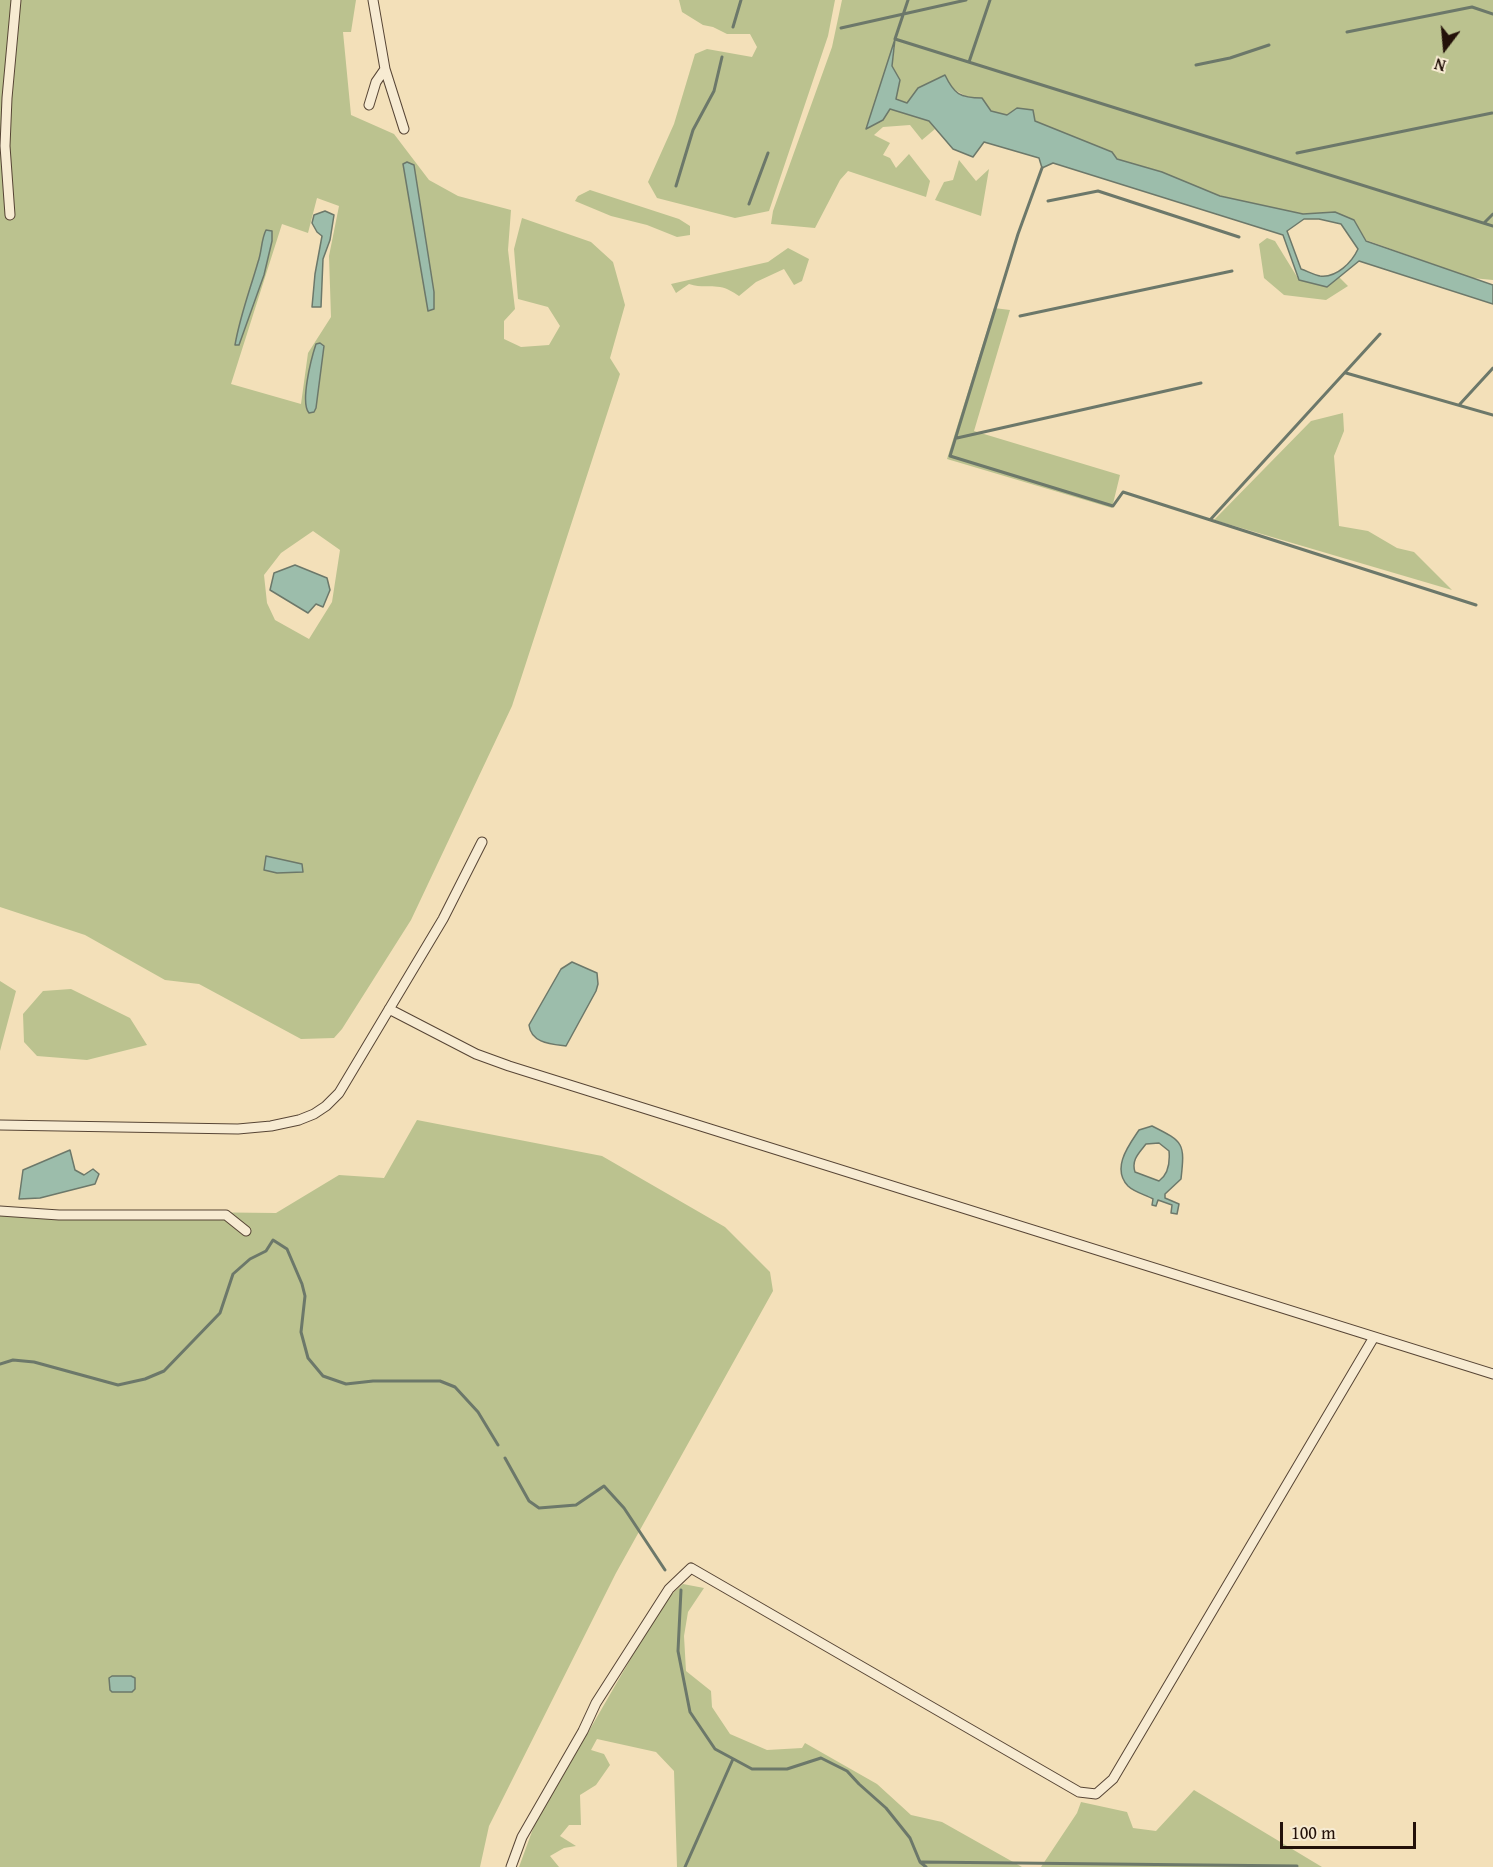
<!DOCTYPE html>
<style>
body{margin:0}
#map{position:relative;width:1493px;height:1867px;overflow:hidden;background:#f3e0b9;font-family:"Gentium Book Plus",serif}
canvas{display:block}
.north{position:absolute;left:1415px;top:18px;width:60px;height:60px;-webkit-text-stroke:4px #f7ebd2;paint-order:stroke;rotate:196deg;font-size:16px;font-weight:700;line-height:24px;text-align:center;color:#231109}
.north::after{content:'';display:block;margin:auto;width:21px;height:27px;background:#231109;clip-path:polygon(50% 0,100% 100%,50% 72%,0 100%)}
.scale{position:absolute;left:1280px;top:1822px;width:136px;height:27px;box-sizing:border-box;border:3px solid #231109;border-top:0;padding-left:8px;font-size:18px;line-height:21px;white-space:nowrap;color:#231109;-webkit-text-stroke:4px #f7ebd2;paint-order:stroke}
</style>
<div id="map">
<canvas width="1493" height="1867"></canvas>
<div class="north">N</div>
<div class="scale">100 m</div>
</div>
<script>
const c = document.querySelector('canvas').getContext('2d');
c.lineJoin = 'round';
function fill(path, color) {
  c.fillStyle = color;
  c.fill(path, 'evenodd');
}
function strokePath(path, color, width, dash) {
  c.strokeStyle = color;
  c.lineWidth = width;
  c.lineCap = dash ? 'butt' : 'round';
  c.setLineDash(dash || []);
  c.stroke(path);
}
const green = new Path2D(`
 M0,0H356L351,32H343L351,115L394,134L429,180L458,196L511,210L508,250L515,309L504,321V339L521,347L549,345L560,326L548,307L518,299L514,249L522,218L591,242L613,262L625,305L610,358L620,374L512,706L411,920L342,1029L334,1038L301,1039L199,984L165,980L85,935L0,907ZM317,198L339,206L329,256L331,317L308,353L301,404L231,384L282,224L308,233ZM313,531L340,550L332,602L309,639L275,620L267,603L264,575L281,553Z
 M679,0H835L828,36L769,211L735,218L657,198L648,182L674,124L695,54L707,49L752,57L757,47L750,34H727L713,27L703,25L682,12Z
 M842,0H1493V280L1472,278L1366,240L1354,220L1335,212L1303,214L1220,196L1162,172L1117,159L991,111L982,98H969L936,79L918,88L907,103L896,98L900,80L892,66L895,44L866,128L890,108L929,121L935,129L922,140L910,125L883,127L874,135L890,143L883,155L890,158L896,168L909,154L930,181L926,197L848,171L840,180L815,228L771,224L773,211L832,47Z
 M959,160L976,181L989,169L981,216L935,200L944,182L953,180Z
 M590,190L679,219L690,226V235L677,237L647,225L611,216L575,201L578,196Z
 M1267,238L1275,241L1299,280L1327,287L1339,277L1348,286L1326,300L1284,295L1264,278L1259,244Z
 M788,248L809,259L802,281L794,285L784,269L756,282L739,296C733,292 727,288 720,287C709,285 702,288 689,284L676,293L671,284L768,262Z
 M994,308L1010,310L974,431L1120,475L1112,508L947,459Z
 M1343,413L1344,431L1334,456L1339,526L1368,531L1397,548L1414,552L1452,590L1214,520L1311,421Z
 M0,981L16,991L0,1051Z
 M71,989L130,1018L147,1045L87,1060L37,1056L24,1042L23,1014L43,991Z
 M417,1120L602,1156L725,1227L770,1272L773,1291L616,1573L489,1826L480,1867H0V1210L276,1213L339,1175L384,1178Z
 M683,1584L704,1588L688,1612L684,1636L686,1671L711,1691L712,1707L730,1734L767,1750L802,1748L805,1743L877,1784L911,1815L942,1822L1022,1867H677L674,1771L656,1752L597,1739L591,1750L604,1754L610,1765L596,1785L580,1795L581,1825H569L560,1836L576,1846L564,1848L550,1856L559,1867H519L534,1826L664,1601Z
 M1194,1790L1322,1867H1041L1077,1813L1081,1802L1127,1812L1133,1828L1156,1831Z`);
const water = new Path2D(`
 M895,39L892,66L900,80L896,99L907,103L918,88L945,75C954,94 960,98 982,98L991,111L1007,115L1017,108L1033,110L1035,121L1112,152L1117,159L1162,172L1220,196L1303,214L1335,212L1354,220L1366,241L1493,285V304L1359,261L1327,287L1299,280L1283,235L1053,163L1042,168L1039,158L984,142L973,157L953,149L929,121L890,109L883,120L866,129ZM1304,219H1319L1341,224L1358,249C1352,262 1337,278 1320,276C1314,275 1307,271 1301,269L1287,231Z
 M407,162L414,165L434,292V309L428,311L403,164Z
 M325,211L334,215L330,240L323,259L321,307H312L315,274L322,236L317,232L312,223L314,215Z
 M266,230L272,231V241L264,275L239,345H235C240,316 250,290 258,262C262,251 261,240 266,230Z
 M320,343L324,346L316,408L314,412L309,413C300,403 311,359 316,344Z
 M295,565L327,578L330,590L323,607L316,604L308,613L270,590L274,573Z
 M266,856L302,864L303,872L277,873L264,870Z
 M572,962L597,973L598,984L596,991L566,1046C551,1044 531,1043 529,1025L561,969Z
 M1152,1126C1184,1142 1185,1143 1181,1179L1165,1194V1198L1179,1204L1177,1214L1171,1213L1172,1205L1158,1200L1156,1206L1152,1205L1153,1199C1146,1195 1134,1192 1128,1186C1111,1168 1129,1145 1139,1130ZM1159,1143L1169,1151C1170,1162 1169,1174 1159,1181L1135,1172C1131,1160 1139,1153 1146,1144Z
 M70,1150L75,1170L84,1175L93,1169L99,1174L95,1184L40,1198L19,1199L23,1170Z
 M112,1676H131L135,1678V1689L132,1692H112L110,1690L109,1678Z`);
const stream = new Path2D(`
 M908,0L895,39L1493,226
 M733,27L741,0
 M841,28L966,0
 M1347,32L1472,7L1493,14
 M969,62L990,0
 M1196,65L1230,58L1269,45
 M1297,153L1492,113
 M1042,168L1018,234L950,456L1113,506L1123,492L1476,605
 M676,186L693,130L714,91L722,57
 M1048,201L1098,191L1239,237
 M749,204L768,153
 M1485,222L1493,214
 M1020,316L1232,271
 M1346,373L1493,415
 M1460,404L1493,368
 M957,438L1201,383
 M1210,520L1380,334
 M0,1364L13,1360L34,1362L118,1385L145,1379L164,1371L220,1313L233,1274L250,1259L266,1251L273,1240L287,1249L302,1284L305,1296L301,1332L308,1358L323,1376L346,1384L373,1381H440L455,1387L478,1412L498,1445
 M505,1458L529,1501L539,1508L576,1505L604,1486L624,1508L665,1570
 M681,1590L678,1651L690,1712L715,1749L752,1769H787L821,1758L847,1771L859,1784L886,1808L910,1838L920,1862L926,1867
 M921,1862L1297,1866
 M685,1867L733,1759`);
const street = new Path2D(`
 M373,0L385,69L404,129
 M369,105L376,82L385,69
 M10,215L5,146L7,98L16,0
 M389,1009L476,1054L509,1066L1493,1374
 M0,1125L238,1129L271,1126L299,1120L314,1114L326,1106L339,1093L443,919L482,842
 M0,1211L59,1215H226L246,1231
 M511,1867L522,1837L583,1731L596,1703L669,1589L691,1568L1079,1792L1096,1794L1113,1779L1374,1337`);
fill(green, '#bbc28f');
fill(water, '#9cbdab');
strokePath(water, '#6c786a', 1.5);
strokePath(stream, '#6c786a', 3);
strokePath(street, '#574535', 11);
strokePath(street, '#f7ebd2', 9);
</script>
